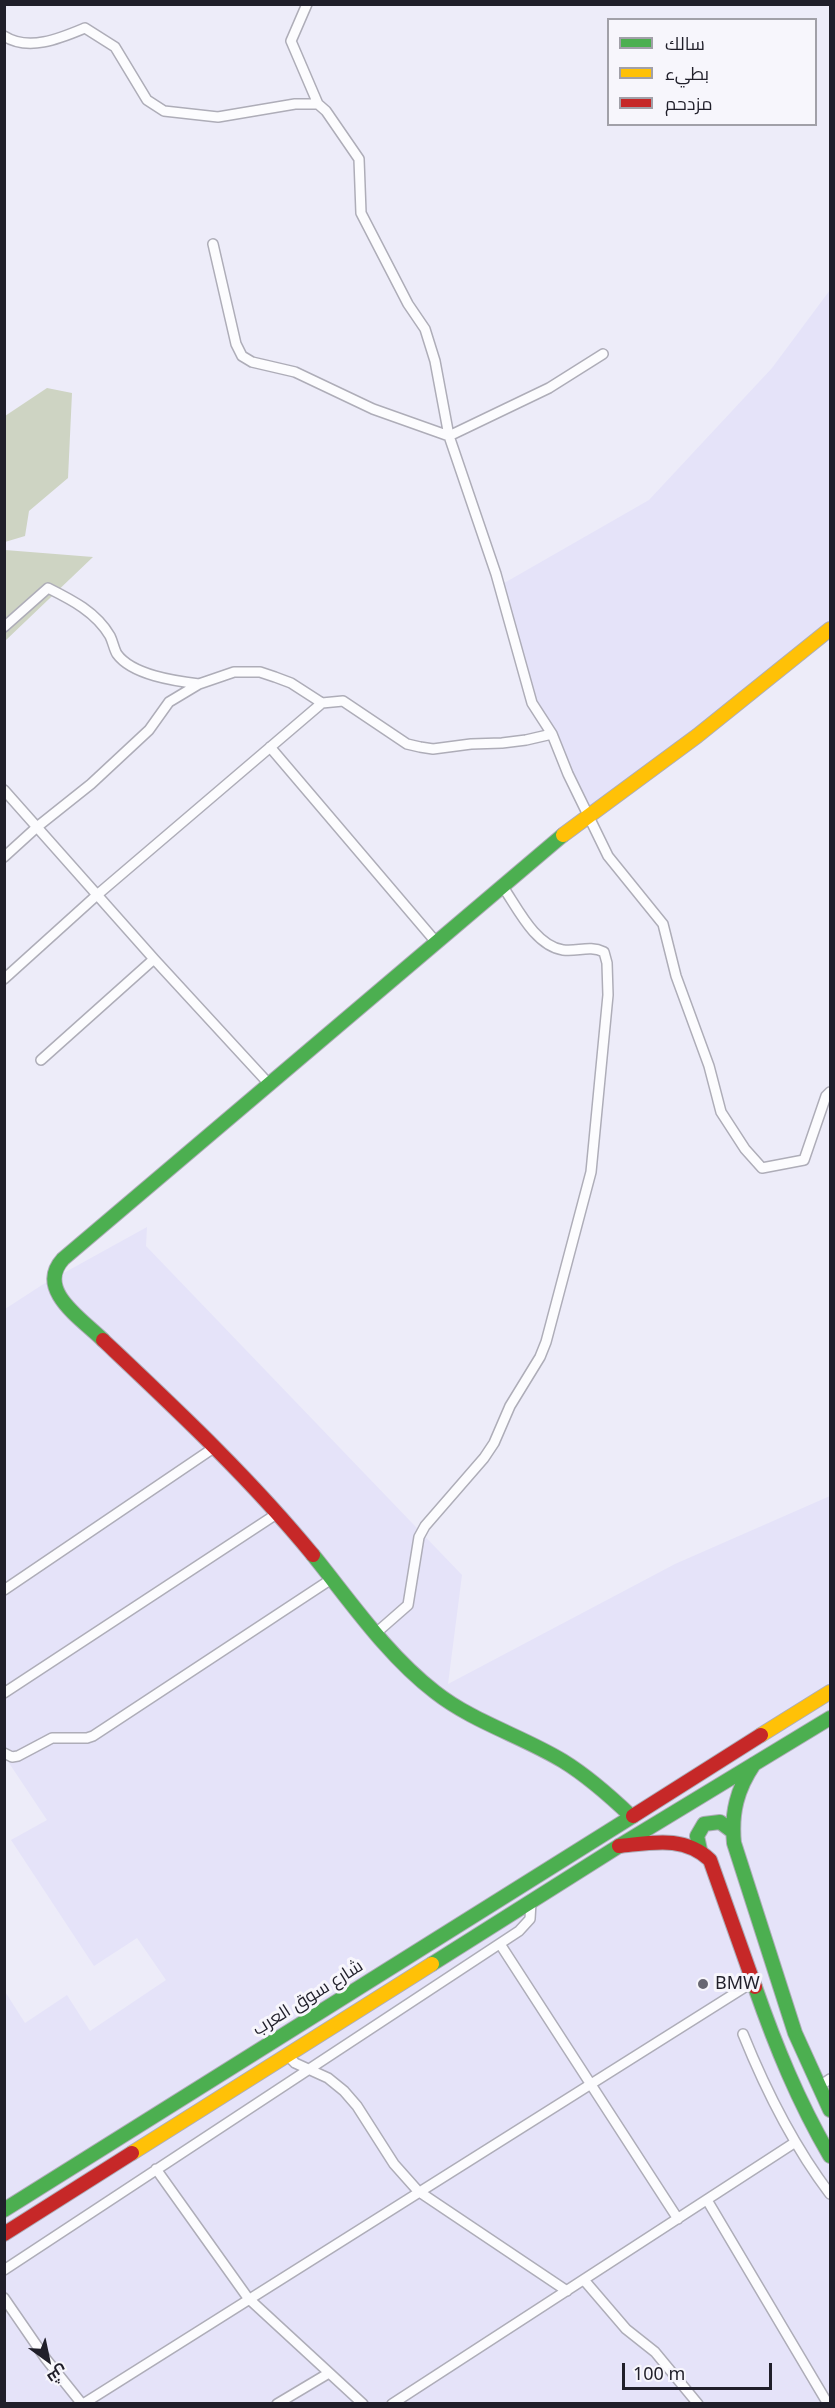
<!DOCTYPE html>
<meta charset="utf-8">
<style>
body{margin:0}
#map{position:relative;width:835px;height:2408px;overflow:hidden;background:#edecf9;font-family:"Noto Sans",Cairo,sans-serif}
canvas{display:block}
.frame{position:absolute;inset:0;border:6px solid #201f2a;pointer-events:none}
.legend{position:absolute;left:607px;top:18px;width:210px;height:108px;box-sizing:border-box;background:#f7f6fc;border:2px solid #a1a0a8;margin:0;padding:8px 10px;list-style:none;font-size:18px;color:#201f2a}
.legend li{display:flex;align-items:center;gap:12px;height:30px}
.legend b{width:30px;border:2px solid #a1a0a8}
.north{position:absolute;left:18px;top:2330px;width:60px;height:60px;-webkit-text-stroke:4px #f7f6fc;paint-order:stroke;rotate:147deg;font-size:16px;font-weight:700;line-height:24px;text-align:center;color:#201f2a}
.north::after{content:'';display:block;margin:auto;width:21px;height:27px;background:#201f2a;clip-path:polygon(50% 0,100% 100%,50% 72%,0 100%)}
.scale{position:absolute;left:622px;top:2363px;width:150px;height:27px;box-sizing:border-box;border:3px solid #201f2a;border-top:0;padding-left:8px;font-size:18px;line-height:21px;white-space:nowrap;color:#201f2a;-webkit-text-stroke:4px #f7f6fc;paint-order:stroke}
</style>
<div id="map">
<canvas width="835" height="2408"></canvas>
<div class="frame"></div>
<ul class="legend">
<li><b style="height:8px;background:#4caf50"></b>سالك</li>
<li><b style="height:8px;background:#ffc107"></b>بطيء</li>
<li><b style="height:8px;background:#c62828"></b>مزدحم</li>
</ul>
<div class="north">ش</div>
<div class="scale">100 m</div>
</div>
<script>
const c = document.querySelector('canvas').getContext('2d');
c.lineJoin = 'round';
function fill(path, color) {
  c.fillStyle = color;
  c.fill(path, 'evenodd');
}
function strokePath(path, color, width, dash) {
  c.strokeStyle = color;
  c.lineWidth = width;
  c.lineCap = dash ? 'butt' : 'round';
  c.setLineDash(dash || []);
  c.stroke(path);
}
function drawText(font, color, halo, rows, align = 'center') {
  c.font = font + ' "Noto Sans",Cairo,sans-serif';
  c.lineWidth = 6;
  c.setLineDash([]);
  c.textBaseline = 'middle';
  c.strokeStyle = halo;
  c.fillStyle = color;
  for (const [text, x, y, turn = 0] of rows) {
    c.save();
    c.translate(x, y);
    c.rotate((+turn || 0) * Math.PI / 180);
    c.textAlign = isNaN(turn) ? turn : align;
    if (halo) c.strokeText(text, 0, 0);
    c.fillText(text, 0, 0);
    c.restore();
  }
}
const built = new Path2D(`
 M830,290V629L589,814L532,703L499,586L649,500L772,368Z
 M147,1227L146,1246L462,1575L448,1684L675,1564L830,1496V2403H5L4,1990L25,2023L67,1995L90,2031L166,1980L137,1938L94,1966L11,1840L47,1820L5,1757V1309L42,1285Z`);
const green = new Path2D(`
 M47,388L72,393L68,478L29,511L25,536L5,542V416Z
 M5,550L93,557L5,641Z`);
const street = new Path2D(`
 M307,4L291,41L318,104L326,111L359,159L361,213L408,304L425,329L435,361L449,436L496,574L532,703L552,734L568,774L608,856L663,924L676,976L709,1066L721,1112L745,1149L762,1168L804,1160L826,1096L830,1092
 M4,36C29,52 61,38 85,28L115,47L147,100L164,111L218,117L295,104H318
 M213,244L236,344L242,356L252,362L295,372L373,409L449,436L549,388L603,354
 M4,627L48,588C72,600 96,612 110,636C113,642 114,649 117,654C132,675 175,681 199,684
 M270,747L436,942
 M4,790L154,959L270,1085
 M4,857L37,827L91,784L149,730L169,702L199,684L234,672H260L275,677L291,683L322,703L343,701L407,744L420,747L433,749L471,744L502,743L526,740L552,734
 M4,979L97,895L322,703
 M41,1060L154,959
 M4,1590L215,1447
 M376,1633L408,1605L419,1537L425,1526L484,1458L494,1443L510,1406L540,1357L546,1342L591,1172L608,995L607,963L604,952C589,945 578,952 563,950C535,946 517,907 503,887
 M4,1693L278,1513
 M4,1753L12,1757L18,1756L52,1738H87L93,1736L333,1578
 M500,1944L678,2219
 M743,2034C766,2091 793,2145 830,2194
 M288,2056L295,2063L328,2078L344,2091L357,2106L394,2164L418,2191L567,2291
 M818,2087L830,2079
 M156,2169L248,2298L363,2404
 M707,2200L828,2404
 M4,2270L519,1931L530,1919L531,1902
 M584,2280L626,2329L655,2352L698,2404
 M4,2298L46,2359L82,2404
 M83,2404L753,1982
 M277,2404L329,2373
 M392,2404L794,2143`);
const fast = new Path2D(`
 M103,1340C82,1319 35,1290 63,1259L563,835
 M313,1555C351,1602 387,1655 435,1692C473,1722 522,1736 563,1761C589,1777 610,1796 631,1816
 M754,1764C737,1789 731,1813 734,1843L795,2033L830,2110
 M700,1850L697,1836L704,1824L720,1822L732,1831
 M432,1964L619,1846L830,1718
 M755,1987C776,2047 798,2101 830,2156
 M4,2210L633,1816`);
const slow = new Path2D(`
 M563,835L697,736L830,629
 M761,1735L830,1692
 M132,2153L432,1964`);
const jam = new Path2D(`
 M103,1340C176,1409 249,1477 313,1555
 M633,1816L761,1735
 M619,1846C651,1843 684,1835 710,1860L755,1987
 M4,2234L132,2153`);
const markers = [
 [703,1984,6,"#686772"]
];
const poiNames = [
 ["BMW",715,1984]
];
const streetNames = [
 ["شارع سوق العرب",308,1998,-32]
];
fill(built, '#e5e3f9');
fill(green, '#ced4c3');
strokePath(street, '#aeadb8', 12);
strokePath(fast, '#aeadb8', 16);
strokePath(slow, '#aeadb8', 16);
strokePath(jam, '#aeadb8', 16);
strokePath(street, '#fcfcfe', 9);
strokePath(fast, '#4caf50', 14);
strokePath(slow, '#ffc107', 14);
strokePath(jam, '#c62828', 14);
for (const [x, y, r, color] of markers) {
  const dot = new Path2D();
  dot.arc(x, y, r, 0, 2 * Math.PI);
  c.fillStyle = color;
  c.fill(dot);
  strokePath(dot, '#f7f6fc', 2);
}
drawText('18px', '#201f2a', '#f7f6fc', poiNames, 'left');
drawText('18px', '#201f2a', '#f7f6fc', streetNames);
</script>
